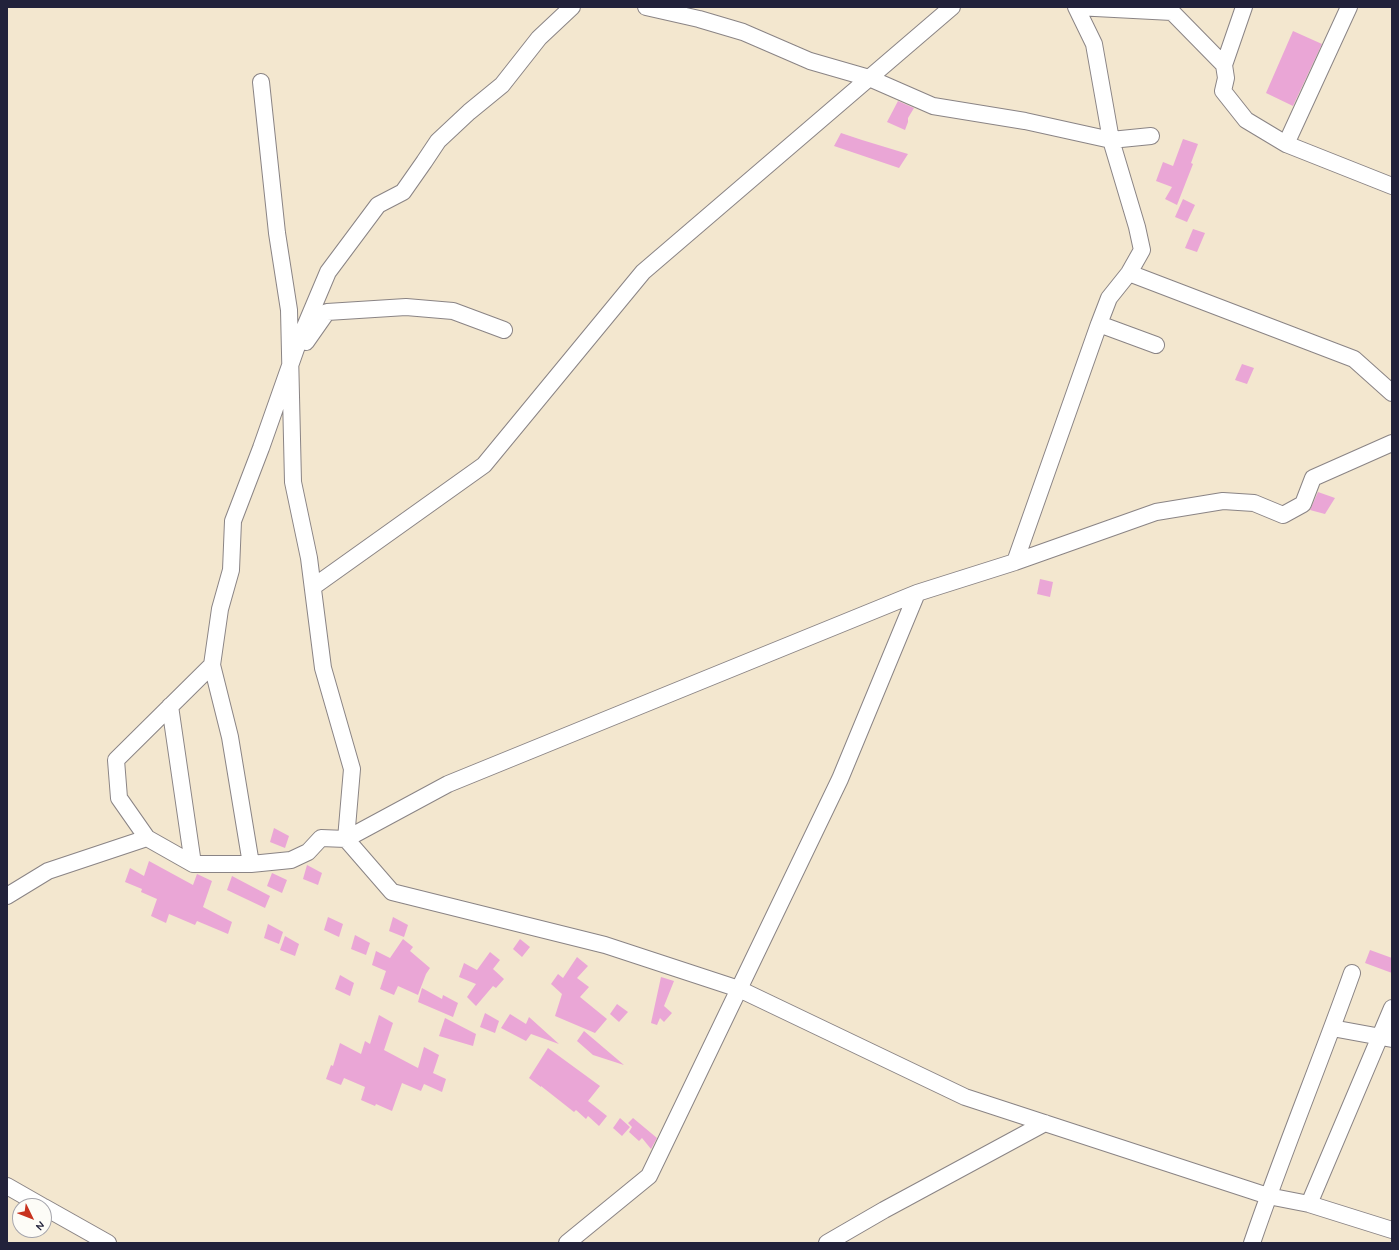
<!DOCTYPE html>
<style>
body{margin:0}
#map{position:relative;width:1399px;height:1250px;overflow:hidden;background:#f3e7cf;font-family:Mynerve,sans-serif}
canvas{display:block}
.frame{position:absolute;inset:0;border:8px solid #22223b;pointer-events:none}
.north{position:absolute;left:12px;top:1198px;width:40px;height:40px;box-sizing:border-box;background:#fdfcf7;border:1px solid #a5a5ac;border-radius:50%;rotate:133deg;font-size:11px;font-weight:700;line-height:16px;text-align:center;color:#22223b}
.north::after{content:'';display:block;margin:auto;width:14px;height:18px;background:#c8321e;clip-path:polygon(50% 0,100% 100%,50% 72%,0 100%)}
</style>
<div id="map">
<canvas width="1399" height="1250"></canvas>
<div class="frame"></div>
<div class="north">N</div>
</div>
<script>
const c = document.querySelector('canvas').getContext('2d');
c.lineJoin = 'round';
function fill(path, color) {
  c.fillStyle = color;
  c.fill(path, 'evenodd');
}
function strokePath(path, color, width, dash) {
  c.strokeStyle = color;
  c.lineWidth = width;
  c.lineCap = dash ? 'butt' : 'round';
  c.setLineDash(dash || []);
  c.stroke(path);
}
const building = new Path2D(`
 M1293,31L1322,44L1293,106L1266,93Z
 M898,101L914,108L908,118V122L905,130L887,122Z
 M841,133L862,140L908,154L899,168L834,146Z
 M1183,139L1198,144L1191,163L1193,164L1177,205L1165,199L1172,187L1156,181L1163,162L1173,166Z
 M1183,199L1195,205L1187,222L1175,217Z
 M1193,229L1205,233L1197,252L1185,248Z
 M1242,364L1254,368L1247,384L1235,380Z
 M1318,492L1335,498L1325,514L1310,510Z
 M1040,579L1053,582L1050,597L1037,594Z
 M274,828L289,836L285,848L270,842Z
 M149,861L193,885L197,874L212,881L203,907L232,922L228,934L197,921L195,925L169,914L166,923L151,916L157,899L141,892L142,889L125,882L130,868L144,876Z
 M307,865L322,873L318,885L303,879Z
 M272,873L287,880L282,893L267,886Z
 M232,876L270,896L265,908L227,890Z
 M328,917L343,924L339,937L324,930Z
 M393,917L408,925L404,937L389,931Z
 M268,924L283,932L279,944L264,938Z
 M355,935L370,943L366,955L351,949Z
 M285,936L299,944L295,956L280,950Z
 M403,939L413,947L410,951L430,968L426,974L418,995L398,986L394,995L380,989L386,971L372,965L376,951L390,958Z
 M520,939L530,947L522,957L513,949Z
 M1370,950L1392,958V973L1365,963Z
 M490,952L500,960L493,969L504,979L496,988L493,986L476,1006L467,997L476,984L459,977L464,963L477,970Z
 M577,957L588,966L577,978L589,987L580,997L607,1019L595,1033L555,1016L562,994L551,984L558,974L563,978Z
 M340,975L354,983L350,996L335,989Z
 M661,977L674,981L664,1006L672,1013L664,1022L660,1018L657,1025L651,1023Z
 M422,988L442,999L443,995L458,1003L453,1017L418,1002Z
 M617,1004L628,1012L619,1022L610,1014Z
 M485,1013L499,1021L495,1033L480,1027Z
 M510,1014L526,1024L529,1017L559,1044L531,1034L526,1041L501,1028Z
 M379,1015L393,1023L384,1050L418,1068L424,1047L439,1055L433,1073L446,1079L442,1092L424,1084L421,1091L402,1083L392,1111L376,1104L375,1106L361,1100L365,1087L344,1078L341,1085L326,1079L331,1065L333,1066L340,1043L361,1054L365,1041L370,1044Z
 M445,1018L476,1034L473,1046L439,1036Z
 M584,1031L624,1065L593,1055L577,1041Z
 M548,1048L600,1086L588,1101L607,1116L599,1126L588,1116L586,1119L576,1110L574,1112L541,1086V1087L529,1078Z
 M620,1118L630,1127L622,1136L613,1128Z
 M633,1118L657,1138L651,1149L642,1138L639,1141L629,1132L632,1127L628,1123Z`);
const street = new Path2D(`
 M646,7L699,19L743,32L810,61L869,78L933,106L1025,121L1111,140L1151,136
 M1076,7L1172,12L1224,65L1226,78L1223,91L1246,120L1286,144L1392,186
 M1224,65L1244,7
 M261,82L277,233L289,310L293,482L309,558L323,668L352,769L346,839L392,892L605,945L739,989L965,1097L1268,1196L1309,1204L1392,1230
 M1286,144L1349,7
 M1129,273L1354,359L1392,393
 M1099,324L1156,345
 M306,342L327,312L406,307L453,311L504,330
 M1015,562L1099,324L1109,298L1129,273L1142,250L1137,227L1111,140L1094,44L1076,7
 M313,587L484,465L643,272L952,7
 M170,706L193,864
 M147,838L119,798L116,760L212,665
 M251,864L230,737L212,665L220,609L231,570L233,521L261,448L298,343L328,272L378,205L403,192L424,162L438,141L469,112L502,85L539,38L572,7
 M7,896L48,871L147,838L193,864H251L291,860L308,852L321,838L346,839L448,784L917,593L1015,562L1156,512L1223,501L1254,503L1283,515L1303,504L1313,478L1392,443
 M1332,1028L1392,1039
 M7,1186L42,1206
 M1309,1204L1392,1008
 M44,1207L108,1243
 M567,1243L649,1176L840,779L917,593
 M827,1243L884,1210L1045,1123
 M1252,1243C1283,1152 1320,1063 1352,973`);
fill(building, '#eaa6d6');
strokePath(street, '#8a8485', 18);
strokePath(street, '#fff', 16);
</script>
